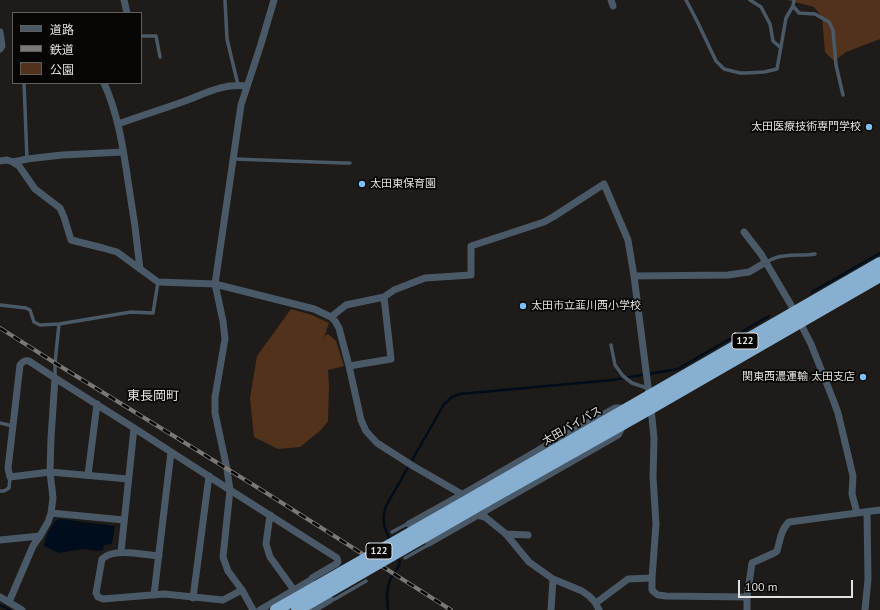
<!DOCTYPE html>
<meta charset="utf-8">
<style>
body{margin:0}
#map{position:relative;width:880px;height:610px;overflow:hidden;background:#1e1b18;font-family:"PT Sans","Noto Sans JP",sans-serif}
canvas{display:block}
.legend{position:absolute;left:12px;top:12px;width:130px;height:72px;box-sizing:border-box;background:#070605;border:1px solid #5f5e5c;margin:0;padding:5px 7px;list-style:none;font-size:12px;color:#e3e1df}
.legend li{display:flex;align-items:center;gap:8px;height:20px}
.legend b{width:20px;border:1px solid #5f5e5c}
.scale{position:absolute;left:738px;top:580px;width:115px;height:18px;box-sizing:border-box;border:2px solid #e3e1df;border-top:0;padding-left:5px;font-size:12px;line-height:14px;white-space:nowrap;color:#e3e1df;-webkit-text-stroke:3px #070605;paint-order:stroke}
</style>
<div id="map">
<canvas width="880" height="610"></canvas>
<ul class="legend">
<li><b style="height:5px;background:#495967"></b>道路</li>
<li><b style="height:5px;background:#7b7876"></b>鉄道</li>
<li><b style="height:11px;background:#53321b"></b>公園</li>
</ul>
<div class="scale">100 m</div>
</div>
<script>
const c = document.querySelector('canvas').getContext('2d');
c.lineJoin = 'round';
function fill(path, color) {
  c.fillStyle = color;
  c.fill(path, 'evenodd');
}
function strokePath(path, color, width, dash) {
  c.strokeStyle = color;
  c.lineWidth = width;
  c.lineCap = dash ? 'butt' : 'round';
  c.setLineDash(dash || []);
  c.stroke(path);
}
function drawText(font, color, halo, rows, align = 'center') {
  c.font = font + ' "PT Sans","Noto Sans JP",sans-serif';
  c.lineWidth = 3.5;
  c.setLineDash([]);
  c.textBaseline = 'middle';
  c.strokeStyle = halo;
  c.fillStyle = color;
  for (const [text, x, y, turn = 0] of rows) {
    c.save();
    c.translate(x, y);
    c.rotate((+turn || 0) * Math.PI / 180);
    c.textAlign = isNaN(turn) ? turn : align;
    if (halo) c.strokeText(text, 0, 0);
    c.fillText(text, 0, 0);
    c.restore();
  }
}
const green = new Path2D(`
 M787,0H880V39L846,52L834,61L825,52L822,17L814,7Z
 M291,309L312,315L329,323L322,343L325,336L328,334L336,341L344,366L328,370L329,386L328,421L321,430L300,447L278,449L254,437L250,398L257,356Z`);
const water = new Path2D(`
 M60,519L115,526L112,544L104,545L103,550L98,551L82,549L59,553L44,546C44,540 50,527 54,523C55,521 58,519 60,519Z`);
const stream = new Path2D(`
 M812,292L880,253
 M390,540C384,527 381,520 386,506L444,404L452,397L460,394L612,380L678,369L769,316
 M0,605L10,610
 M388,610C387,600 386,590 390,580C393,574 398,569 400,562L397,556`);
const lane = new Path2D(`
 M225,0L227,39L238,85
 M686,0L697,21L716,61L724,69L740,73H746L764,72L777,69L786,18L793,6L794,0
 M750,0L761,7L770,24L773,41L781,48
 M793,6L799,13L815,14L829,22L833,30L836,65L843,95
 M141,36H156L160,57
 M24,83L27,159
 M234,159L343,163H350
 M766,262C769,261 772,259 775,258C786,254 803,256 815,254
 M0,305L26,308L30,310L34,322L40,325L59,324L131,312L153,313L158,282
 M611,345L615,365L623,376L632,383L647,388
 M55,378V363L59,324
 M0,423L13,426
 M0,491H4L9,488L10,477
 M392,532L407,524H409
 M405,558L428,545L429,543
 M330,600L335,599L366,581`);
const street = new Path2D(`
 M124,0L127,13
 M611,0L613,6
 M0,32L2,46L0,49
 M104,83C118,114 123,147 128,181C133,210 137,239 140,269
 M118,124C140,116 163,109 185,101C206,93 224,83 247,86
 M0,161L7,160L13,162L27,159L62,155L123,152
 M13,162L19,166L35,189L60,208L64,217L71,240L103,248L117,252L158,282L215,284L314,309L331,317L335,321L339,328L349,366L361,420L366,431L377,443L413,466L465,496L477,515L485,517
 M744,232L761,254L791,305L811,344L834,402L838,413L853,476L852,494L857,513
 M634,276L728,275L749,272L766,262
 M331,317L346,305L384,297L394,290L425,278L471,275V246L544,222L553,217L604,184L628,240L634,276L652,418L654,438L653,477L656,524L652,578V590L654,592L658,595L666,596L747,597
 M349,366L391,359L384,297
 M88,475L97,404
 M128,479L50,472L10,477L8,468L20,365C23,361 25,360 29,361L55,378L134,428L230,490L337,558L338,562L336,564L312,578L311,580L260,610
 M51,513L124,520
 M483,514L485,517L506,534L529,562L553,579L582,591L589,596L595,602L599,610
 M270,515L266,544L270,557L294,590
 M409,524L470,490L542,448L615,408H626
 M506,534L528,535
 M0,540L40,536
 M429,543L618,435L624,424
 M121,552L134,428
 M159,556C143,555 115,547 102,559L96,593L98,597L103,599L164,594L223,600L242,590
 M154,595L171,452
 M0,597L22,610
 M193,598L209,476
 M9,602L33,546L40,536L48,522L51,513L53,498L50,472L51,438L55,378
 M596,603L628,579L652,578
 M253,610L242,590L228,571L223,557L230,490L227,469L215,413V397L225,339L223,321L215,284L241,105L261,44L274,0
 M313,610L330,600
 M551,610L553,579
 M747,610V597L752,563L774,553L777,551C780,541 781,529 789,522L880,510
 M865,610L868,579L867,512`);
const highway = new Path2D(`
 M481,493L880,263
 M486,501L651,408L880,276`);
const rail = new Path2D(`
 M0,328L55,363L260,489L451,610`);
const highwayBridge = new Path2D(`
 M276,610L481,493
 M297,610L486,501`);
const markers = [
 [869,127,4,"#7bbef8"],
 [362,184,4,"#7bbef8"],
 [523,306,4,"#7bbef8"],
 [863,377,4,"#7bbef8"]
];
const shields = [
 [745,341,26],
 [379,551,26]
];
const shieldNames = [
 ["122",745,341],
 ["122",379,551]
];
const poiNames = [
 ["太田医療技術専門学校",861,127],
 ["太田東保育園",370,184,"left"],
 ["太田市立韮川西小学校",531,306,"left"],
 ["関東西濃運輸 太田支店",855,377]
];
const streetNames = [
 ["太田バイパス",572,426,-30]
];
const quarterNames = [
 ["東長岡町",153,396]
];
fill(green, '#53321b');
fill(water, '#000d1c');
strokePath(stream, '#000d1c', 2.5);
strokePath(lane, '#495967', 3.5);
strokePath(street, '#495967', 7);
strokePath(highway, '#86afd2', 12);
strokePath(rail, '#7b7876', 4);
strokePath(rail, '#070605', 2.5, [8]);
strokePath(highwayBridge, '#86afd2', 12);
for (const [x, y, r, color] of markers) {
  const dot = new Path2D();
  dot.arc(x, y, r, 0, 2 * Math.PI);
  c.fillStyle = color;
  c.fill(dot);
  strokePath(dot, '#070605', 1.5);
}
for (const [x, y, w] of shields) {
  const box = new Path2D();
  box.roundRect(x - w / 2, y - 8, w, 16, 3);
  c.fillStyle = '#070605';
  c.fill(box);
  strokePath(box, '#e3e1df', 1);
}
drawText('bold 10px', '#e3e1df', null, shieldNames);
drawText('11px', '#e3e1df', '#070605', poiNames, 'right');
drawText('11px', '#e3e1df', '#070605', streetNames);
drawText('13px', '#e3e1df', '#070605', quarterNames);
</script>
